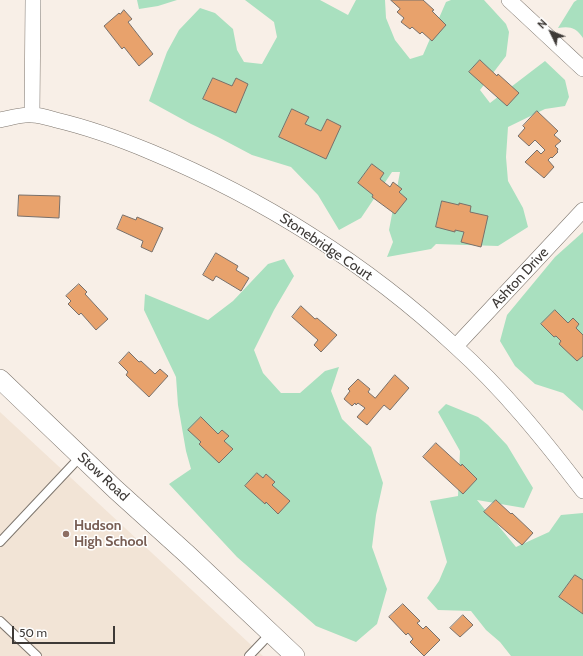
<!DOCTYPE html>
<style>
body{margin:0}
#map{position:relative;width:583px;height:656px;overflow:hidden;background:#f8efe7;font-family:Cabin,sans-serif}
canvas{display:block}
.north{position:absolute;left:531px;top:12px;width:40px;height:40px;-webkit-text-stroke:3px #fff;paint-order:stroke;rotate:313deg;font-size:11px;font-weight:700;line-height:16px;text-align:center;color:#3e3a37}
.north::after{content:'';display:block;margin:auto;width:14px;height:18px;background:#3e3a37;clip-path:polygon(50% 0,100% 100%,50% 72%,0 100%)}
.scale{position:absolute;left:12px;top:626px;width:103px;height:18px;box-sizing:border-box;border:2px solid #3e3a37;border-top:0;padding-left:5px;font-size:12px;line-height:14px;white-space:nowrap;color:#3e3a37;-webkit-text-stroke:3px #fff;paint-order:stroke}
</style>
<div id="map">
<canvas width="583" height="656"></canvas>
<div class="north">N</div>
<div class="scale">50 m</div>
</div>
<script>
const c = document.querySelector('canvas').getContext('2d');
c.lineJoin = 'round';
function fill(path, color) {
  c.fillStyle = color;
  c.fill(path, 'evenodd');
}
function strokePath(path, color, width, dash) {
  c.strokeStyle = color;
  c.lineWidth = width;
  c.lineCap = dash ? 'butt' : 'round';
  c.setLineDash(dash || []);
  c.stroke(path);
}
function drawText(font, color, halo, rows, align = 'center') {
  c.font = font + ' Cabin,sans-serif';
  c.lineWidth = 3;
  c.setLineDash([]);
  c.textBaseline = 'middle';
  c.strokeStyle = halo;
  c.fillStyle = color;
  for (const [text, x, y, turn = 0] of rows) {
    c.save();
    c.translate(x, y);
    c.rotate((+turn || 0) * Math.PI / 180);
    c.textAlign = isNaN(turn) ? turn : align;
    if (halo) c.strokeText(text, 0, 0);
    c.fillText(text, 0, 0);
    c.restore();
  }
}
const built = new Path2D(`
 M0,412L263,656H0Z`);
const green = new Path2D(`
 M137,0H177L158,6L139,9Z
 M245,0H320L348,15L356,0H385L386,18L395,40L410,59L423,55L446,2L451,0H484L506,24L509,32L506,56L480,90L490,103L545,61L565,80L569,97L565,106L545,109L508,127L506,157L508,181L523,208L528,227L498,246L436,244L431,249L387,257L393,242L389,230L400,172H392L361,218L339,230L318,195L291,167L252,155L218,137L191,124L149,101L167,52L179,30L200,8L215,13L233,29L237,50L244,62L262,64L277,37L274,22Z
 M577,0H583V38C576,27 569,26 558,28L574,2Z
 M583,232V411L563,393L535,384L515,366L500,341L507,315L555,257Z
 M284,259L294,276L274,310L254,350L263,373L281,393H300L325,371L339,367L331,391L342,419L371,447L383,483L376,515L372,547L387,589L377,624L356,642L316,626L237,557L169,484L191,469L186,451L178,405L176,377L144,310L145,294L208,320L233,301L268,264Z
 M446,404L478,417L488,425L507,445L533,488L524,508L477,500L516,547L549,532L561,515L583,513V656H511L500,642L486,630L471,611L438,610L427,598L439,581L447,562L430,501L458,496L460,451L438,412Z`);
const building = new Path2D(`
 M391,0H423L434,10L432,11L446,25L432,41L422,32L420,34L412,27L410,29L401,22L404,18L397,12L400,9Z
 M124,10L132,19L128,22L153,54L139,66L124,47L122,49L104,26L119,13L120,14Z
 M480,60L497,76L498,74L519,93L507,106L469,72Z
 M213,78L232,86L236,78L248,84L236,113L203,99Z
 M292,109L309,117L305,124L321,131L327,119L341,126L326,159L279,137Z
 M537,111L558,131L554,135L561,141L555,146L558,149L557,151L558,152L552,158L551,157L548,160L554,167L544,178L525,162L537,150L541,154L545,150L535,140L529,146L518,136L525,128L523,126Z
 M372,164L384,173L380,179L390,187L393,182L402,189L399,192L407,199L395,214L372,197L373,195L358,183Z
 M19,195L60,196L59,218L18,216Z
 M442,201L459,205V203L471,206L470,212L488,216L481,247L461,242L464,232L455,230V232L436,227Z
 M123,215L136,220L137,217L163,228L152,252L141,247L143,241L117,229Z
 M216,253L238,266L236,270L249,278L241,291L216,276L213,281L203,275Z
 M79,284L87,292L85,294L108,319L96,330L81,313L79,315L68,304L71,301L66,296Z
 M301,306L315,319L317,318L337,335L321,352L314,345L318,340L292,317Z
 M555,310L568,323L573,318L579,324L576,328L583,335V356L577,361L559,344L561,341L556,336L554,337L541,324Z
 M129,352L139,362L141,361L155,374L160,369L168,376L149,397L126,375L128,372L119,363Z
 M395,375L409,388L390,410L384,405L367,425L357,417L365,408L358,403L356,405L355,403L352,406L344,399L350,391L348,389L358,379L370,389L368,392L375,398Z
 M201,417L218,434L222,430L229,436L224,441L233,449L219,463L199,444L201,442L188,430Z
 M436,443L461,466L462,464L477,479L463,494L423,457Z
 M257,473L263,478L266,474L275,482L272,485L290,501L278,514L266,502L265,504L245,486Z
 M496,500L511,514L512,513L533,533L522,545L484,512Z
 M575,575L583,580V614L559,597Z
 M403,604L420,621L417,623L423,629L426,626L440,640L424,656L410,642L413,639L408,633L406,635L389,617Z
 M463,615L473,625L460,637L450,628Z`);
const service = new Path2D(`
 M0,542L81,456
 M0,621L37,656
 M249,656L270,634`);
const minor = new Path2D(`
 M509,0L583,69
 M32,115L33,0
 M0,120C10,118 22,114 32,115C40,115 49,118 56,120C90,128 120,139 151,152C262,198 367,264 455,346C503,389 544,440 583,491
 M456,346L583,210`);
const tertiary = new Path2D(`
 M0,379L115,489L188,555L295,656`);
const markers = [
 [66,534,4,"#8d6e63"]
];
const streetNames = [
 ["Stonebridge Court",326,247,34],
 ["Ashton Drive",520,278,-47],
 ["Stow Road",103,477,43]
];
const educationNames = [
 ["Hudson",74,526],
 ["High School",74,542]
];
fill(built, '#f2e4d6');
fill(green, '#a9e0bf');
fill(building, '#e8a26c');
strokePath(building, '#79706a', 1);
strokePath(service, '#7e766e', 10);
strokePath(minor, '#7e766e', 16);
strokePath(tertiary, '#7e766e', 20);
strokePath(service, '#fff', 8);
strokePath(minor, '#fff', 15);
strokePath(tertiary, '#fff', 19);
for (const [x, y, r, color] of markers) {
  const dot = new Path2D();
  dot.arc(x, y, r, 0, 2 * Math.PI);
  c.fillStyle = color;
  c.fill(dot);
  strokePath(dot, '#fff', 1.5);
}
drawText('14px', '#3e3a37', '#fff', streetNames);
drawText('bold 14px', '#785e54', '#fff', educationNames, 'left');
</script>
